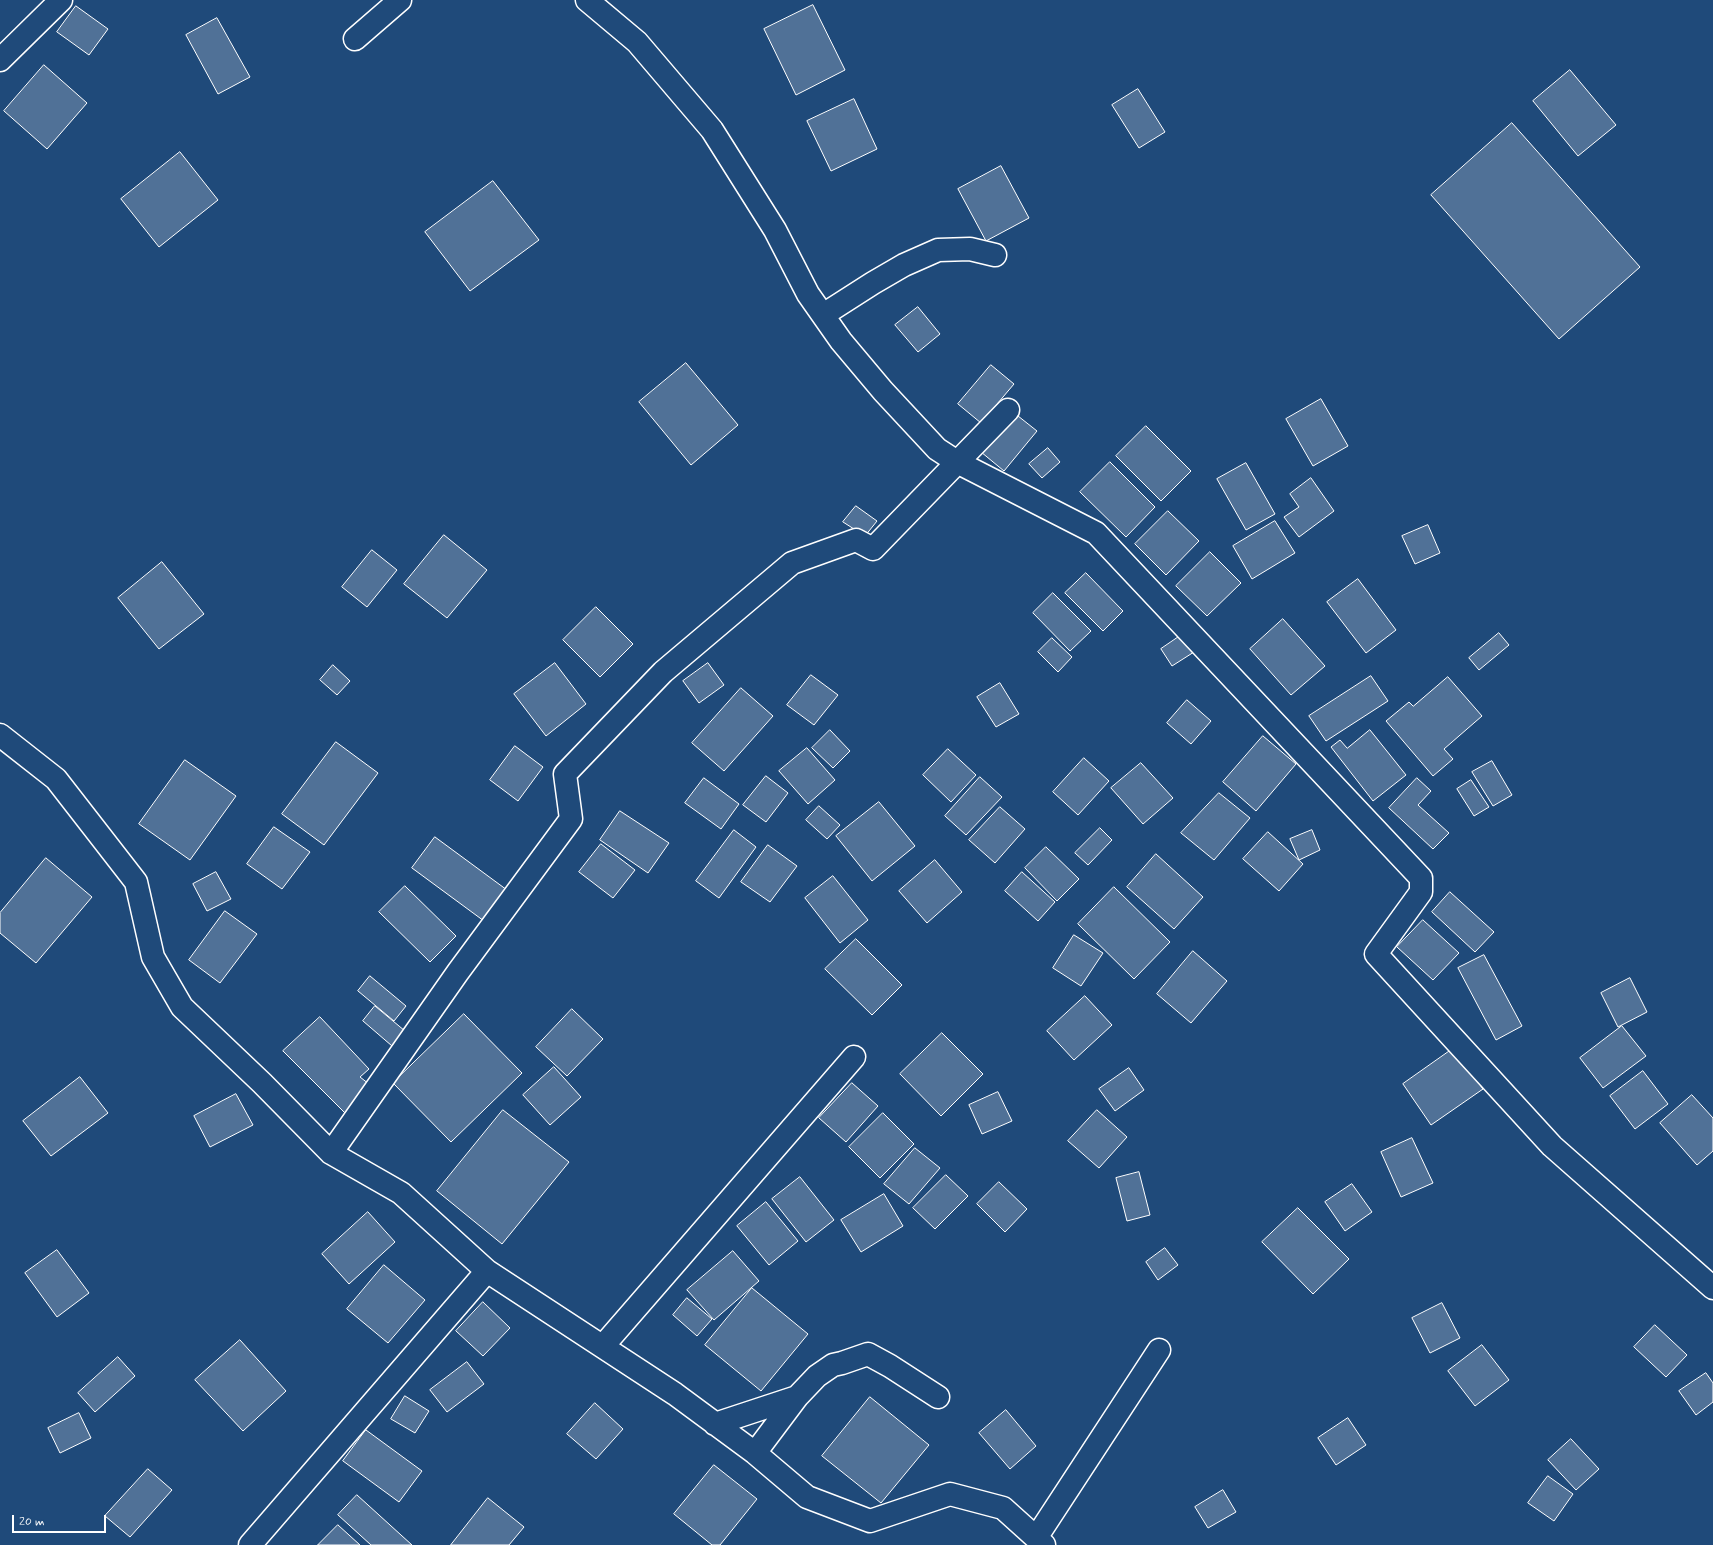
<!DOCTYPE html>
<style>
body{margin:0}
#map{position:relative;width:1713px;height:1545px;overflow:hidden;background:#1f4a7a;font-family:Mynerve,sans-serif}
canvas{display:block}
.scale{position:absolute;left:12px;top:1515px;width:94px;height:18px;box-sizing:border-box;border:2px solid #fff;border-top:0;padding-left:5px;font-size:12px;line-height:14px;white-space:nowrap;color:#fff;-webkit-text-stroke:3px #1f4a7a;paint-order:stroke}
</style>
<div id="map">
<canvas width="1713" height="1545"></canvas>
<div class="scale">20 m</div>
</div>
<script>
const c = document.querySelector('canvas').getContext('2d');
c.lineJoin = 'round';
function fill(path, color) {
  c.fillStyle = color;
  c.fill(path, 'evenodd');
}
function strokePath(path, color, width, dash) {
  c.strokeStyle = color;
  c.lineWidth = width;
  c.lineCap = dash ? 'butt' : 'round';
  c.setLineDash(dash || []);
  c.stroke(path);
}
const building = new Path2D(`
 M813,5L845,70L796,95L764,29Z
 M76,6L108,29L89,55L57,32Z
 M217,18L250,77L218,94L186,35Z
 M44,65L87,103L47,149L4,111Z
 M1570,70L1616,125L1578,156L1533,101Z
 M1138,89L1165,132L1139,148L1112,105Z
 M854,99L877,149L831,171L807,121Z
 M1512,123L1640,267L1559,339L1431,195Z
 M180,152L218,200L159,247L121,199Z
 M1001,166L1029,218L986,241L958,189Z
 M493,181L539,240L470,291L425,232Z
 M918,307L940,334L918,352L895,325Z
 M686,363L738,425L691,465L639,402Z
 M991,365L1014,384L981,423L958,404Z
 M1321,399L1348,446L1313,466L1286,419Z
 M1013,412L1037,431L1004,471L981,452Z
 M1146,426L1191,471L1161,501L1116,456Z
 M1048,448L1060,462L1042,478L1029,464Z
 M1110,462L1155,507L1126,537L1080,492Z
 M1246,463L1275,514L1246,530L1217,479Z
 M1311,478L1334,511L1299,537L1284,517L1299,507L1290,494Z
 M856,506L877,521L865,536L843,522Z
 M1168,511L1199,541L1166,575L1135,544Z
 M1275,521L1295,553L1252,579L1233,546Z
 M1428,525L1440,553L1415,564L1402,536Z
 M444,535L487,570L447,618L404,584Z
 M372,550L397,570L367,607L342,587Z
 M1210,552L1241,583L1207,616L1176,586Z
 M162,562L204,614L159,649L118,598Z
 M1086,573L1123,611L1103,631L1065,593Z
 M1358,579L1396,630L1366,653L1327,602Z
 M1053,593L1091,631L1070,651L1033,613Z
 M596,607L633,644L600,677L563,640Z
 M1283,619L1325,666L1291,695L1250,649Z
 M1499,633L1509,645L1479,670L1469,658Z
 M1183,634L1194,652L1172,666L1161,649Z
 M1052,638L1072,657L1058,672L1038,652Z
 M555,663L586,704L546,736L514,694Z
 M708,663L724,685L699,703L683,681Z
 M333,665L350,681L337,695L320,680Z
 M811,675L838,695L814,725L787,705Z
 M1371,676L1388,701L1326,741L1309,716Z
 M1448,677L1482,716L1444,749L1453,759L1433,776L1386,721L1409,702L1413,706Z
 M1000,683L1019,714L996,727L977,697Z
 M741,688L773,716L724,771L692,743Z
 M1187,700L1211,721L1191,744L1167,723Z
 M830,730L850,751L833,768L812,748Z
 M1370,730L1406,775L1373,801L1331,747L1340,740L1347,748Z
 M1263,736L1296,764L1256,811L1223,782Z
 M336,742L378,773L324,845L282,814Z
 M515,746L543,767L518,801L490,780Z
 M807,748L835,780L808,804L779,771Z
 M948,749L976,775L951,802L923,775Z
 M1084,758L1109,781L1078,815L1053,792Z
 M185,760L236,796L190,860L139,824Z
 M1492,761L1512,795L1493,806L1472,772Z
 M1141,763L1173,798L1143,824L1111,788Z
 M766,776L788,793L766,822L743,805Z
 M980,777L1002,797L966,835L945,816Z
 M704,778L739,804L721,829L685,803Z
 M1417,778L1431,791L1418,805L1449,833L1433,849L1389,808Z
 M1471,780L1489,807L1474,816L1457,789Z
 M1219,793L1250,818L1214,860L1181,833Z
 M879,802L915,846L872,881L836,836Z
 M819,806L840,825L827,839L806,820Z
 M1000,807L1025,829L995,863L969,840Z
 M620,811L669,843L648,873L600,840Z
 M274,827L310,852L282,889L247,864Z
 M1100,828L1112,840L1088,865L1075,853Z
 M734,830L756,847L719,898L696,881Z
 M1312,830L1320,850L1299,860L1290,839Z
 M1268,832L1303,864L1279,891L1243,859Z
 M435,837L507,890L484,921L412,868Z
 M601,844L635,870L613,898L579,872Z
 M768,845L797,866L770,902L741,882Z
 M1046,847L1079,879L1057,901L1025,868Z
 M1156,854L1203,897L1174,929L1127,887Z
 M46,858L92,897L36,963L0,933V913Z
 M935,860L962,892L927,923L899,891Z
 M216,872L231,899L207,911L193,884Z
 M1022,872L1055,902L1038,921L1005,891Z
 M833,876L868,920L840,943L805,898Z
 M405,886L456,936L430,962L379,912Z
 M1114,887L1170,942L1134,979L1078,924Z
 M1450,892L1494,932L1475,952L1432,912Z
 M225,911L257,934L220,983L189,960Z
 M1423,920L1459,953L1433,980L1397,947Z
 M1074,935L1103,953L1081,986L1053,968Z
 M856,939L902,985L872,1015L825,969Z
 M1193,951L1227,981L1191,1023L1157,994Z
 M1484,955L1522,1026L1496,1040L1458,968Z
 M370,976L406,1006L394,1021L358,991Z
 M1630,978L1647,1012L1618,1027L1601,993Z
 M1085,996L1112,1025L1074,1060L1047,1031Z
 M375,1006L411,1036L399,1052L363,1021Z
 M572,1009L603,1039L567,1076L536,1047Z
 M464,1014L522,1073L451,1142L393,1083Z
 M320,1017L369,1069L360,1077L369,1084L347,1115L283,1051Z
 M1622,1026L1646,1056L1603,1088L1580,1058Z
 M942,1033L983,1074L941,1116L900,1074Z
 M1454,1048L1483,1089L1431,1125L1403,1084Z
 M554,1067L581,1097L550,1125L523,1095Z
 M1129,1068L1144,1090L1115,1111L1099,1089Z
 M1643,1071L1668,1104L1635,1129L1610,1096Z
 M80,1077L108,1113L51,1156L23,1121Z
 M852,1083L878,1106L846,1142L819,1118Z
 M998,1092L1012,1121L982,1134L969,1105Z
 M236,1094L253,1125L210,1147L194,1116Z
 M1692,1095L1713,1118V1151L1697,1165L1660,1123Z
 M503,1110L569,1162L502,1244L437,1191Z
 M1097,1110L1127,1137L1099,1168L1068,1141Z
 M883,1113L914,1144L880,1178L849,1147Z
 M1412,1138L1433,1183L1401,1197L1381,1152Z
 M915,1148L940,1168L909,1204L884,1184Z
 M1139,1172L1150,1215L1127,1221L1116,1178Z
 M946,1175L968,1196L935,1229L913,1208Z
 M800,1177L834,1220L806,1242L772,1199Z
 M999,1182L1027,1209L1005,1232L977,1204Z
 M1352,1184L1372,1212L1345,1231L1325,1202Z
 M884,1194L903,1226L861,1252L841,1220Z
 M766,1202L798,1241L769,1265L737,1226Z
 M1298,1208L1349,1259L1313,1294L1262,1242Z
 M368,1212L395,1242L349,1284L322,1254Z
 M1165,1248L1178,1265L1158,1280L1146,1262Z
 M57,1250L89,1293L57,1317L25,1273Z
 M733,1251L759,1281L714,1320L687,1290Z
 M384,1265L425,1300L388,1343L347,1309Z
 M752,1288L808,1334L761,1391L705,1345Z
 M687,1298L712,1319L697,1336L673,1315Z
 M483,1302L510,1328L483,1356L456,1331Z
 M1442,1303L1460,1338L1430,1353L1412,1318Z
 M1655,1325L1687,1355L1666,1377L1634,1347Z
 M240,1340L286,1391L243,1431L195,1380Z
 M1482,1345L1509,1380L1475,1406L1448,1371Z
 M118,1357L135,1376L95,1412L78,1393Z
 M467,1362L484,1384L447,1412L430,1390Z
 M1706,1373L1713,1383V1402L1696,1415L1679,1391Z
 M405,1396L429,1411L415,1433L391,1419Z
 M870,1397L929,1445L881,1503L822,1456Z
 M595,1403L623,1429L596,1459L567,1434Z
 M1006,1410L1036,1446L1010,1469L979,1433Z
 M79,1413L91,1438L60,1453L48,1428Z
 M1348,1418L1366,1445L1336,1465L1318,1438Z
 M366,1430L422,1471L399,1502L343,1461Z
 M1571,1439L1599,1469L1576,1490L1548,1460Z
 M714,1465L757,1499L720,1545H712L674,1514Z
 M148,1469L172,1490L130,1537L105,1516Z
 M1548,1476L1573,1494L1554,1521L1528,1503Z
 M1223,1490L1236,1512L1208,1528L1195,1507Z
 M357,1495L412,1545H371L338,1515Z
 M488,1498L524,1527L509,1545H451Z
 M338,1525L360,1545H318Z`);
const street = new Path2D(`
 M587,0L637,42L712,130L775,230L808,294L841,341L883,391L937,449L957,462L1096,533L1421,878V892L1376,954L1552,1146L1713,1288
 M355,39L400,0
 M823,315L873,283L904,265L938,250L970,249L995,255
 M0,735L56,779L136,882L153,957L182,1007L262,1083L331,1153L458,972L571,819L565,774L663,672L792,563L856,540L873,549L1008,410
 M331,1153L401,1193L487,1271L675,1394L755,1453L807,1497L870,1521L950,1494L1003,1508L1044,1545
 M603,1346L854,1057
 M715,1424L797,1397
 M755,1453L797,1397L817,1376L833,1365L842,1363L868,1354L890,1366L938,1397
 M1036,1538L1159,1350
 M250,1545L487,1271`);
const secondary = new Path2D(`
 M0,60L61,0`);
fill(building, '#507197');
strokePath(building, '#fff', 1);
strokePath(street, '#fff', 25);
strokePath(secondary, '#fff', 25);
strokePath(street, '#1f4a7a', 22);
strokePath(secondary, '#1f4a7a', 22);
</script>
